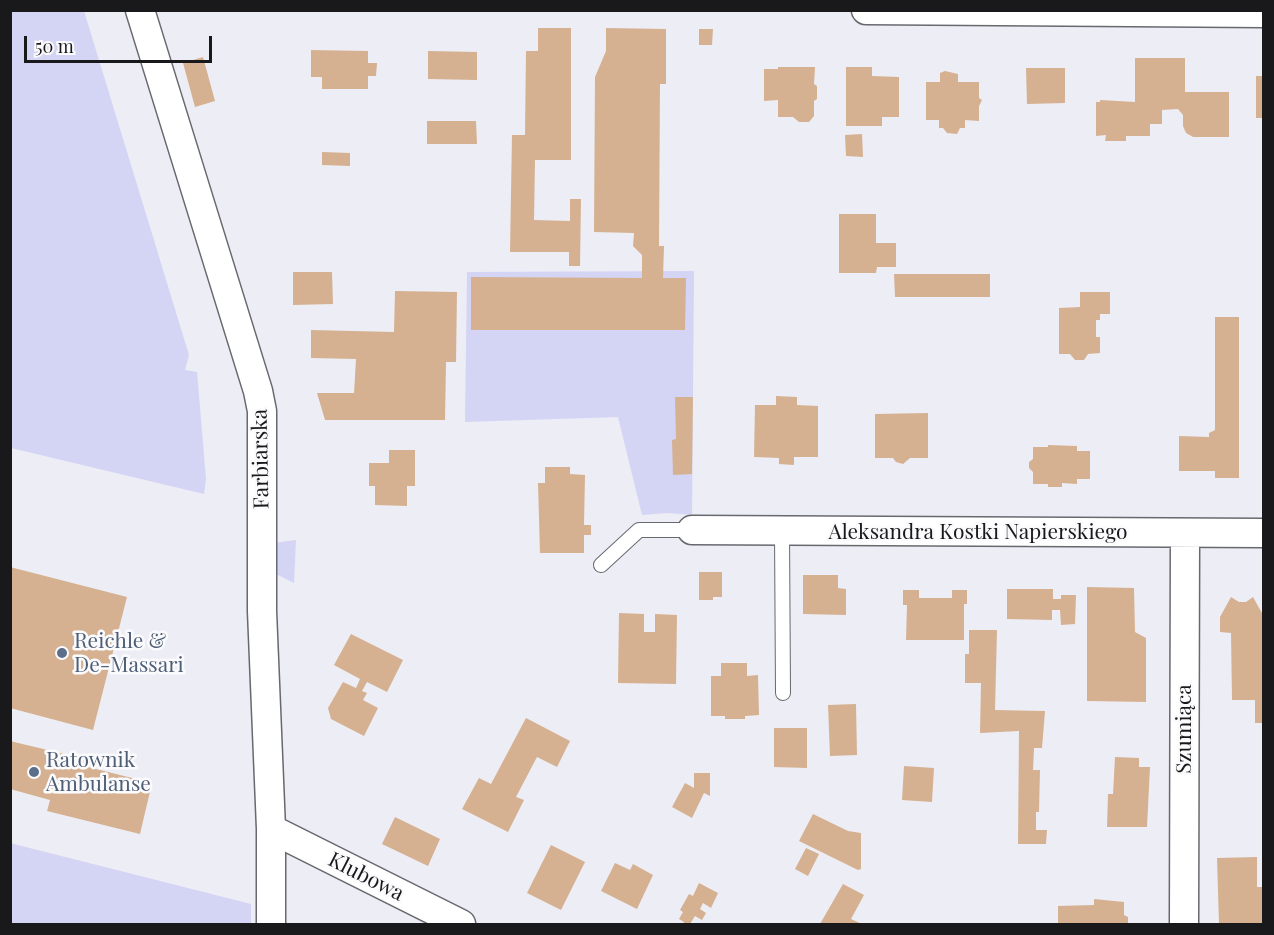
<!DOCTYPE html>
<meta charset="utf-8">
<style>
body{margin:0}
#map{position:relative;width:1274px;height:935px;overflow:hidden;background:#ededf5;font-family:"Playfair Display",serif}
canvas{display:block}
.frame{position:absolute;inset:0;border:12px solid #19191b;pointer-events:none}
.scale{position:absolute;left:24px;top:36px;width:188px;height:27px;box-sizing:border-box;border:3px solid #19191b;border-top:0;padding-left:8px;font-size:18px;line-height:21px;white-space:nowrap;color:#19191b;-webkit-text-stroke:4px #fbfbfe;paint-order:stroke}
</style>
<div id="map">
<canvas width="1274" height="935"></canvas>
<div class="frame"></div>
<div class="scale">50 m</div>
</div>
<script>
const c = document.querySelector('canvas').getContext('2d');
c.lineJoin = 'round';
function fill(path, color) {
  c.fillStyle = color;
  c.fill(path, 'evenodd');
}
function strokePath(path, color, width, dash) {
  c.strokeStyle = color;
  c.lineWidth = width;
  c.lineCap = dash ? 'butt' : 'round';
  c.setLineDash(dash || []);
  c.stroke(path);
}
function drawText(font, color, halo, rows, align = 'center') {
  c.font = font + ' "Playfair Display",serif';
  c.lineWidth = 5;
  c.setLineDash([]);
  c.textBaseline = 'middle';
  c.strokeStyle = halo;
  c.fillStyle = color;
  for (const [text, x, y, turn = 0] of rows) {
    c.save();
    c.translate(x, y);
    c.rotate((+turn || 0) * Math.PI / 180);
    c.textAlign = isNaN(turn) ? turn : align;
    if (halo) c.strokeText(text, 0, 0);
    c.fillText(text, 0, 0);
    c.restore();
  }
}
const green = new Path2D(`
 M11,10L84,11L189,355L185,370L197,372L206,479L204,494L11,448Z
 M694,271L692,515L668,513L642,515L618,417L465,422L467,272Z
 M296,540L294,583L274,573L273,543Z
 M10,843L251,904V924H11Z`);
const building = new Path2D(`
 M538,28H571V160H535L534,220L570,221V199H581L580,266H569V252H510L512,135H525L526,51H538Z
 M606,28L666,29V84H660L659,246H664L663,278H686L685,330H471V277L642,278V255L633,246L634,233L594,232L595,77L606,51Z
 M699,29H713L712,45H699Z
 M311,50L368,51V63H377L376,76H368V89H322V77H311Z
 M428,51L477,52V80L428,79Z
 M203,57L215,101L195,107L183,63Z
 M1135,58H1185V92H1229V137H1193L1186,133L1183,126V115L1178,109L1162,110V124H1150V136H1126V141H1105L1106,135L1096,136V102H1100V100L1135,102Z
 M778,67H815L814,84L817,86V99L814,101V116L809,122H799L793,117H778V100L764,101V69H778Z
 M846,67H872V76L899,77V117H882V126H846Z
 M1026,68H1065V103L1027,104Z
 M945,71L958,74V82H979V98L982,100L979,106V121L965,120V128H960L957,134L947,133L943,128H939V120H926V82H940V73Z
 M1256,76H1263V118H1256Z
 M427,121H476L477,144H427Z
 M862,134L863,157L846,156L845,135Z
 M322,152L350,153V166L322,165Z
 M839,214H876V243H896V267H877L876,273H839Z
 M293,272H332L333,304L293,305Z
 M894,274H990V297H895Z
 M395,291L457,292L456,362H446L445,420H325L317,393H354L356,359L311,358V330L394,332Z
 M1080,292H1110V314H1100V320H1096V337H1100V353L1088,354L1084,360H1075L1070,354H1059V308L1080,307Z
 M1215,317H1239V478H1215V471H1179V436L1209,437V433L1215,430Z
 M776,396L797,397V405L818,406V457H794V465L779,464V458L754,457L755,405H776Z
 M675,397H693L692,474L673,475L672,440L676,439Z
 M928,413V458H910L903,464L896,462L893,458H875V414Z
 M1048,445L1077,446V451H1090V479H1077V484L1062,483V487H1048V484H1033V472L1029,468V462L1033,459V447H1048Z
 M389,450H415V486H407V506L375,505V486H369V463H389Z
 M545,467H570V474L585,475L584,525H591V535H584V553H540L538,483H545Z
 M10,567L127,597L93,730L10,708Z
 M699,572H722V597H713V600H699Z
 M803,575H838V588L846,589V615L803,614Z
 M1087,587L1134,588L1135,632L1146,638V702L1087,701Z
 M1007,589H1053V599H1061V595H1076L1075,624L1061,625L1060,610H1052V620L1007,619Z
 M903,590H919V598H952V590H967V604H964V640H906L907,605H903Z
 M1231,597L1239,602H1246L1253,597L1263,615V723H1255V700H1232L1231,633L1220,632V617Z
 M619,613L644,614V632H655V614L677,615L676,684L618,683Z
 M969,630H997L995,710L1045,711L1042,748H1034L1033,770H1040L1039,812H1036V830H1047L1046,844H1018L1019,731L980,733L981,683H965V654H969Z
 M351,634L403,660L387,692L367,682L362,691L367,693L363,700L378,708L364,736L331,719L328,708L343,682L356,688L360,679L334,665Z
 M721,663H747V676L758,675L759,715L745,716V719H725V716H711V676H721Z
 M856,704L857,755L830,756L828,705Z
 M526,718L570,741L557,767L537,757L516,797L524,800L508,832L462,809L479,778L491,784Z
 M774,728H807V768L774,767Z
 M10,741L85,759L84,766L152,783L140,834L47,811L50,800L10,789Z
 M1115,757L1139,758V767H1150L1147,827H1107L1108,794H1113Z
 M904,766L934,768L932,802L902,800Z
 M694,773H710V796L704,793L692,818L672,807L685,783L694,788Z
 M813,814L848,831L861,833V869L858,870L799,841Z
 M395,817L440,839L428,866L382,844Z
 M551,845L585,862L561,910L527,893Z
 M806,848L819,854L808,876L795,869Z
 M1257,857V887H1263V924H1219L1217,858Z
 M615,863L630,870L633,864L653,875L637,909L601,891Z
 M699,883L718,893L711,908L703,903L700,909L706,913L702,920L695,916L690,924H683L684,922L679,919L683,912L680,910L689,894L693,896Z
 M843,884L864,895L851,919L862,924H820Z
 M1094,899L1124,902V915L1128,917V924H1058V906L1094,905Z`);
const lane = new Path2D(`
 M782,531L783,693
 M601,565L639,530H692`);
const street = new Path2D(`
 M140,10L258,391L262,411V611L271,829V924
 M866,10L1264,13
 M692,530L1264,533
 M271,829L461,924
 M1184,924L1185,534`);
const markers = [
 [62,653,6,"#5c6f8a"],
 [34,772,6,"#5c6f8a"]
];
const streetNames = [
 ["Farbiarska",261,459,-91],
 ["Aleksandra Kostki Napierskiego",978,532],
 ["Szumiąca",1184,729,-90],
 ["Klubowa",366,877,27]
];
const serviceNames = [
 ["Reichle &",74,641],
 ["De-Massari",74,665],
 ["Ratownik",46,760],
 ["Ambulanse",46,784]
];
fill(green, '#d4d4f4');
fill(building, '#d5b191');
strokePath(lane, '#68686f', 16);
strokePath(street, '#68686f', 31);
strokePath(lane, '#fff', 14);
strokePath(street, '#fff', 28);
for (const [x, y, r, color] of markers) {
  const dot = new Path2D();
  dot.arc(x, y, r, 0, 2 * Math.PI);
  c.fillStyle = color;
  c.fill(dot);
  strokePath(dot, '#fbfbfe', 2);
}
drawText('21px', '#19191b', '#fbfbfe', streetNames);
drawText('21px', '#4e5e75', '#fbfbfe', serviceNames, 'left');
</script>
